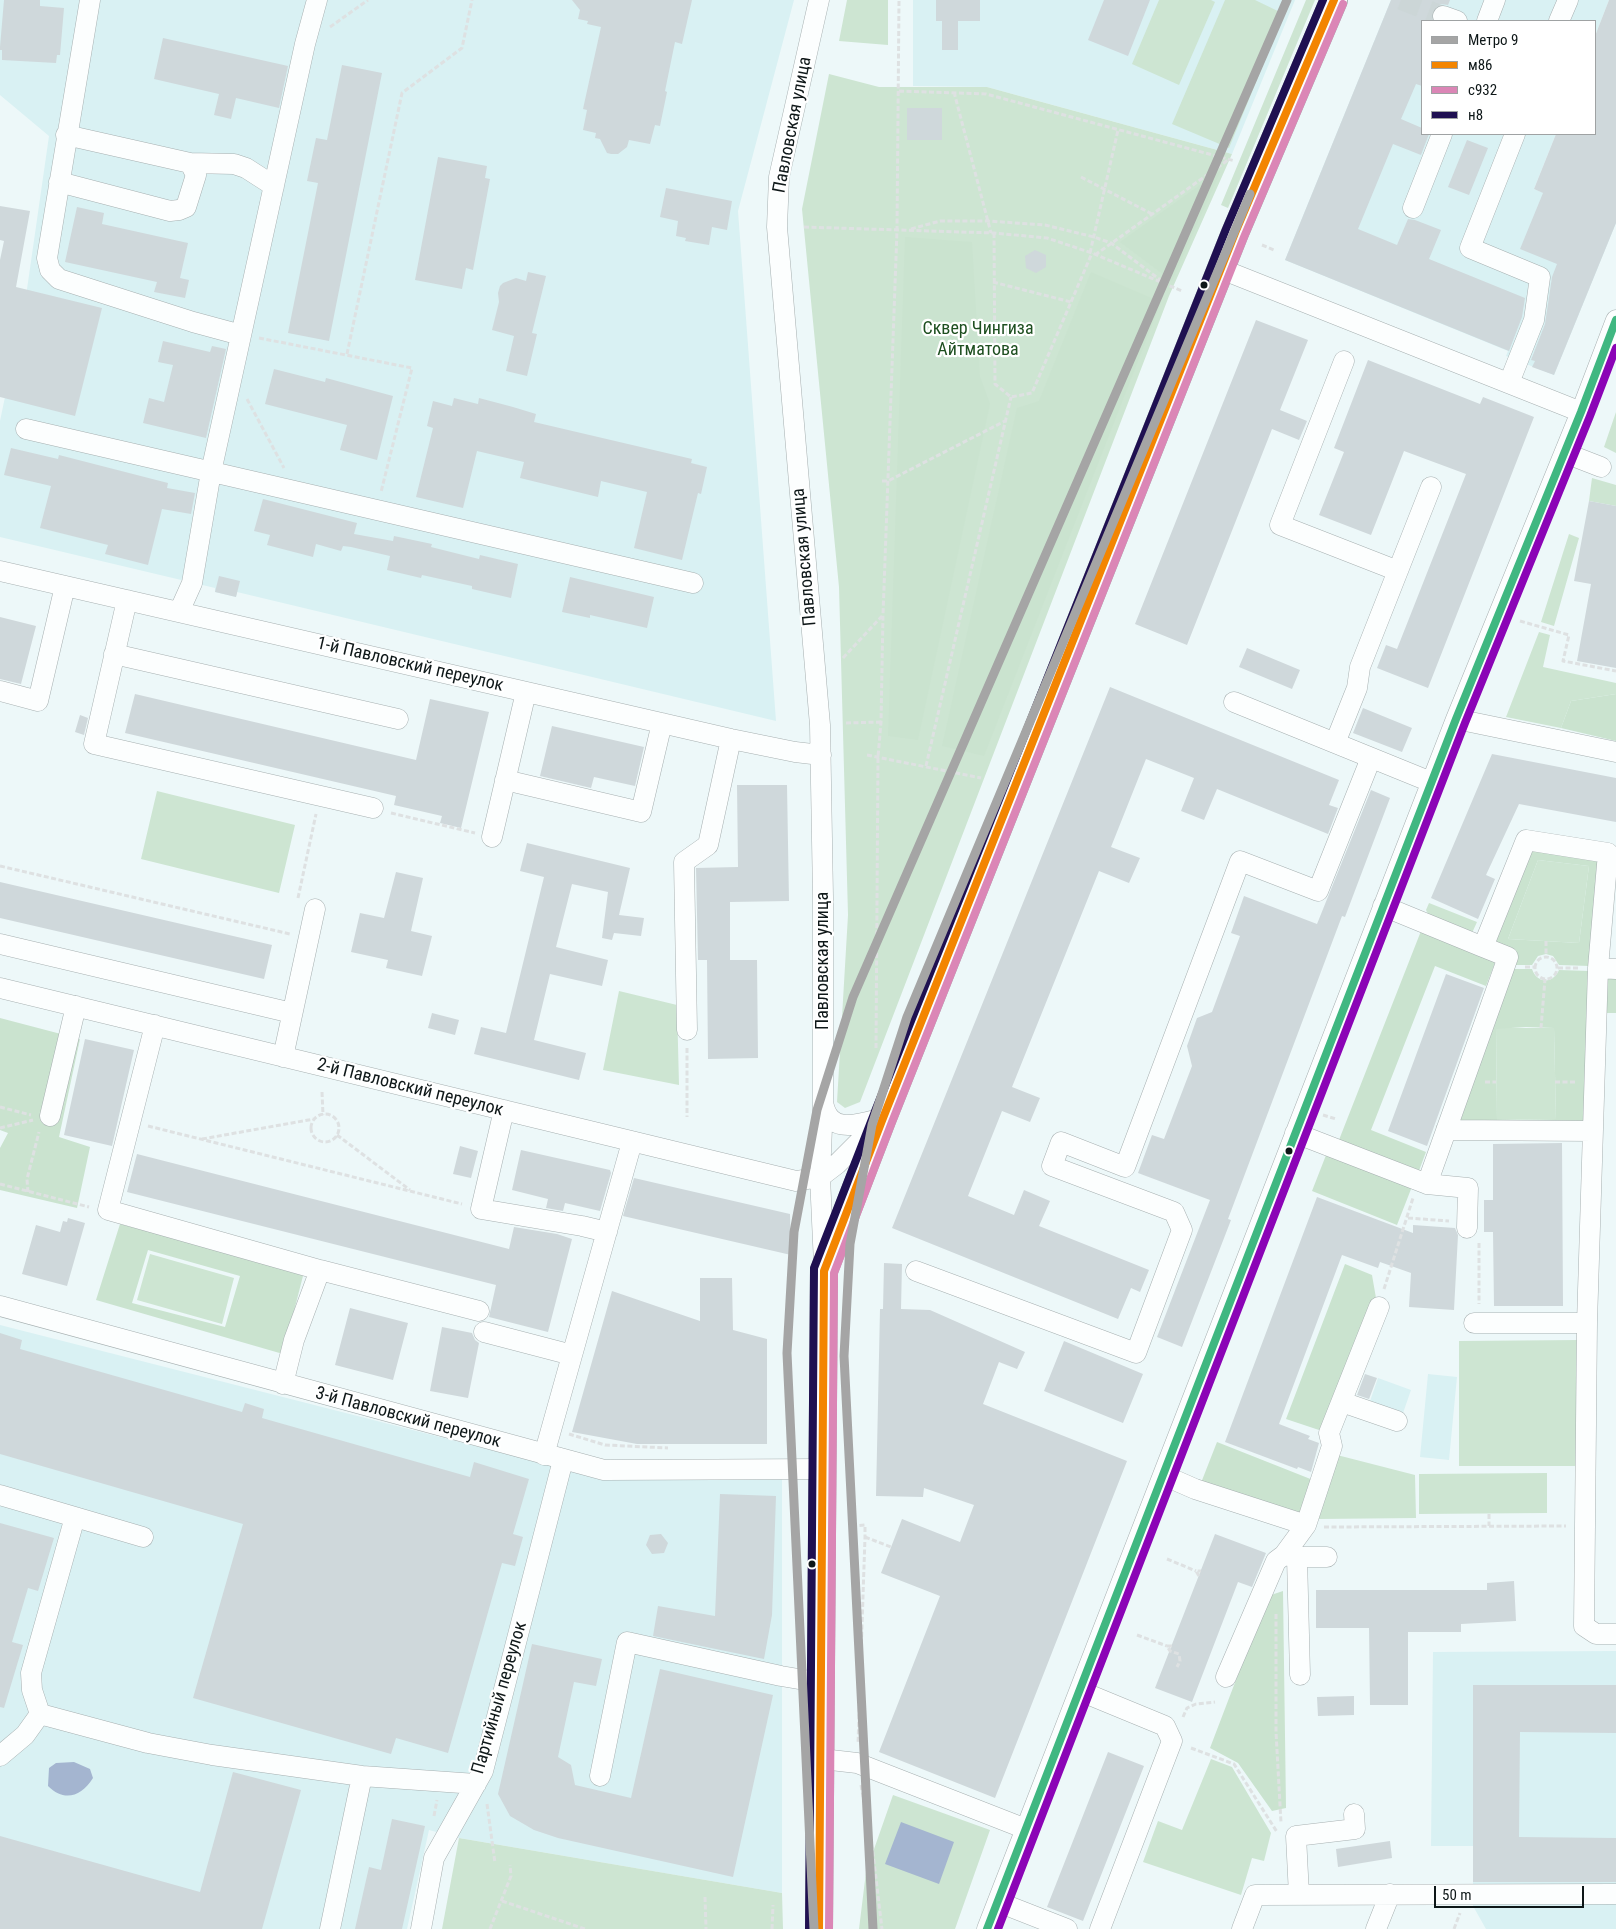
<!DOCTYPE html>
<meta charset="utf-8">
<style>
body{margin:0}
#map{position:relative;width:1616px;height:1929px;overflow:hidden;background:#edf8f9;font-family:"Roboto Condensed",sans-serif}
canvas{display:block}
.legend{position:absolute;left:1421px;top:20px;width:175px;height:115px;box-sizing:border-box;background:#fff;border:1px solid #9fa2a3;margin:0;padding:6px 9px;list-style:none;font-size:15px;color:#0e1718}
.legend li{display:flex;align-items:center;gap:10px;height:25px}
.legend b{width:25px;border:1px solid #9fa2a3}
.scale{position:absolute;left:1434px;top:1886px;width:150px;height:22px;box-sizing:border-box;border:2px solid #0e1718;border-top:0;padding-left:6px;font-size:15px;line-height:18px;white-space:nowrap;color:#0e1718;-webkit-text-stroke:4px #fff;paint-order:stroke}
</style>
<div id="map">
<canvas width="1616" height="1929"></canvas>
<ul class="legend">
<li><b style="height:6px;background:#a5a5a5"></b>Метро 9</li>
<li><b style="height:6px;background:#f38501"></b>м86</li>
<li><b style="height:6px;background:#db86b6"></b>с932</li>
<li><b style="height:6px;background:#1f1051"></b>н8</li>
</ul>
<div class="scale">50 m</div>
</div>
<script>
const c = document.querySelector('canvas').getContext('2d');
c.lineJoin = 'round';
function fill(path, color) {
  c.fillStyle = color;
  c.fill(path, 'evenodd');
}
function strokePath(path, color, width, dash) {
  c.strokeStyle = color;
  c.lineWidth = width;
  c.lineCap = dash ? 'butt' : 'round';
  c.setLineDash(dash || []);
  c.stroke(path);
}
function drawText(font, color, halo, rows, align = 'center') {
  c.font = font + ' "Roboto Condensed",sans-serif';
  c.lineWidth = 4.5;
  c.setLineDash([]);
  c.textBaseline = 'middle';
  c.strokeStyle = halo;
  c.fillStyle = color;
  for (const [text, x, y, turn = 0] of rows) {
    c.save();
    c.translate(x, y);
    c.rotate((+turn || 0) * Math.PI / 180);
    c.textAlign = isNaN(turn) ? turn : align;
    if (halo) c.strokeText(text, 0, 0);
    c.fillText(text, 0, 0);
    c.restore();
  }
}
const built = new Path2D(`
 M0,0H794L738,211L776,721L237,592L236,597L215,592V588L0,537V421L26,296L49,136L0,95Z
 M913,0H1295L1232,154L987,87L913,86Z
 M1391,0H1609L1595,36V21H1422V134H1556L1534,189L1616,223L1554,375L1506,356L1508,351L1285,260Z
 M0,1325L601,1478L782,1479V1893L459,1838L429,1830L407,1929H0Z
 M1428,1374L1457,1377L1449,1460L1420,1457Z
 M1378,1378L1411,1390L1402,1416L1369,1404Z
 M1616,1651V1929H1486L1473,1906V1846H1431L1433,1652Z`);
const green = new Path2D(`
 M847,0H888V45L839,41Z
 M1159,0H1211L1215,2L1179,85L1132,64Z
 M1225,0H1255L1284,14L1229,148L1172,124Z
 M1306,0H1315L1228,208L1221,205Z
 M829,74L879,87H987L1232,154L1169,296L860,1102L845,1108L837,1102L848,915L839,587L802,209ZM907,108H942V140H907Z
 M1616,412V453L1604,447Z
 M1592,478L1616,485V506L1589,501Z
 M1569,534L1579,538L1554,626L1541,622Z
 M1539,632L1550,635L1543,667L1616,683V694L1571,701L1561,728L1506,717Z
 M157,791L295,825L279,893L141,859Z
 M1538,860L1589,866L1579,943L1508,939Z
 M1429,903L1477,922L1472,933L1428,914L1426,910Z
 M619,991L677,1005L679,1085L603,1070Z
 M1496,1028H1554L1556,1119L1497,1120Z
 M150,1254L234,1278L222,1324L137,1300Z
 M1580,1340L1581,1466H1459V1341Z
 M1337,1455L1415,1475L1416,1518L1318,1519Z
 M1547,1473V1513L1419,1514V1474Z
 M1211,1759L1232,1767L1271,1833L1264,1861L1252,1858L1241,1895L1143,1862L1158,1821L1182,1830Z
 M893,1795L990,1830L955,1929H859L866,1872Z
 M459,1838L782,1893L783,1929H442Z`);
const forest = new Path2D(`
 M1221,170L1172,281L1120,242Z
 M905,237L972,242L980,377L990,404L918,740L888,736Z
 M1091,272L1161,302L984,756L942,746L1017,408L1039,401Z
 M1616,694V741L1561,728L1571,701Z
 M1529,844L1604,856L1590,966L1559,965L1553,956L1546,954L1538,956L1532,965H1513L1517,952L1490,943ZM1538,860L1589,866L1579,943L1508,939Z
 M1421,931L1496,960L1486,986L1435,966L1371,1130L1426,1152L1417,1176L1337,1145Z
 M1511,969H1532C1537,984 1553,984 1559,970L1590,971L1589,1125L1455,1124ZM1526,1027L1554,1028L1556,1119L1497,1120L1496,1029Z
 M1606,974L1616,975V1013H1606Z
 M0,1018L80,1039L59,1137L90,1147L77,1208L0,1190V1148L8,1133L0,1130Z
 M1328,1150L1413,1184L1397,1225L1312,1191Z
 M120,1224L304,1272L283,1354L96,1300ZM148,1250L240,1276L225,1327L132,1303Z
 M1345,1264L1372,1275L1376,1298L1322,1431L1286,1419Z
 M1217,1442L1313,1480L1299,1520L1199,1488Z
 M1283,1591L1286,1808L1272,1811L1238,1763L1210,1748L1268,1596Z`);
const water = new Path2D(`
 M74,1762L90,1769L93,1778C81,1797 64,1802 48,1786L49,1768L56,1763Z
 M901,1822L954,1842L939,1884L885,1864Z`);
const building = new Path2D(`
 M4,0H40V6L64,8L60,55H57L56,63L2,60V50H0V47Z
 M572,0H692L682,44L675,42L665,91L667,92L660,126L655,125L650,144L629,140L627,147L618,154H611L607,153L600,139L595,138L596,133L583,130L587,110L583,109L601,27L587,24L588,21L578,19L580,10Z
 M936,0H980V21H958V50H942V21H936Z
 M1104,0H1150L1128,56L1088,40Z
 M1391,0H1450L1448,5L1440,4L1435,7L1432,12L1433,21H1422V86L1416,84L1401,119L1422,128V134H1429L1421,155L1393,144L1358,229L1397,245L1408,219L1415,220L1441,230L1429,259L1525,298L1522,317L1509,351L1285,260Z
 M1609,0H1616V223L1554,375L1532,367L1535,361L1531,360L1545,324L1552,277L1557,264L1520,249L1543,193L1534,189L1556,134H1595V36Z
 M163,38L288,66L279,108L236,98L231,119L214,115L219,94L154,79Z
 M342,65L382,73L329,341L288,333L318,183L307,181L316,138L327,140Z
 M907,108H942V140H907Z
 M1467,140L1488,148L1469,195L1448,187Z
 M438,157L487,166L485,178L490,179L473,270L466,268L462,289L415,280Z
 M666,188L732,201L727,230L712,227L709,245L685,241L686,238L676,236L678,221L660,217Z
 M0,206L30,211L16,287L102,308L75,416L0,397V260L4,241L0,240Z
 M77,207L104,213L102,224L188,243L180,278L189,280L185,298L154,292L157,282L65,262Z
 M1035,250L1046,255V267L1036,273L1026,268L1025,256Z
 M528,272L546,276L532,333L537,334L527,376L506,371L514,336L492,330L499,302L498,293L500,286L503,283L516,278L526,281Z
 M1256,320L1308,340L1280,410L1307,421L1299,440L1272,429L1187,645L1135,624Z
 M163,341L210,352L212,346L226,349L206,438L143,423L149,398L164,402L173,365L158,362Z
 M1368,360L1480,404L1483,397L1534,417L1428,688L1377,668L1386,645L1397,649L1466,474L1404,451L1371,535L1319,515L1344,452L1334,448Z
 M274,369L325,382L326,378L393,396L377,460L340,450L347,425L265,404Z
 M454,398L478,404L479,398L513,407L536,414L534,422L692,459L691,463L707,467L701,494L698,493L682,560L634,548L647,492L601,481L598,497L520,478L524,462L477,451L463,508L416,497L433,428L427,426L433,401L452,406Z
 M11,448L58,459L59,455L168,483L167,488L195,493L191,514L162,509L148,565L105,554L108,545L40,528L51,486L4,475Z
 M263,499L357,523L354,534L393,541L394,536L432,544L431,547L479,559L480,555L518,564L511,598L472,589V586L422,575L421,578L387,570L390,556L351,547L343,546L341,551L316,544L313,557L267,545L270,535L254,531Z
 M1589,501L1616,506V668L1577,661L1591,584L1574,581Z
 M219,576L240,581L236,597L215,592Z
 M570,577L654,597L647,628L590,615V618L562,612Z
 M0,617L36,626L21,684L0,679Z
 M1247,648L1300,670L1292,689L1239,667Z
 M1110,687L1339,780L1329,805L1338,808L1328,834L1217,789L1204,820L1181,811L1194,778L1146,759L1111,847L1140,858L1129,883L1099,871L1012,1087L1040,1098L1030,1122L1002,1111L968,1196L1014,1215L1024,1190L1050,1201L1039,1226L1149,1270L1140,1292L1131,1288L1118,1319L892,1228Z
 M135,694L416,760L430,699L489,712L461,828L440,823L442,816L394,805L396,796L125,733Z
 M1363,708L1412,728L1402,752L1353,733Z
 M80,715L88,718L84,735L75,732Z
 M552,726L644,747L635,786L594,777L591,788L540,776Z
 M1492,754L1616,778V822L1519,804L1486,875L1495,879L1478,919L1431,898Z
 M737,785H787L789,901L730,902V960H757L758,1058L708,1059L707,960H698L696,868L738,867Z
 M1371,790L1390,798L1345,917L1342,916L1228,1219L1231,1220L1182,1347L1157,1337L1210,1200L1138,1173L1152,1135L1164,1139L1192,1066L1187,1046L1197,1018L1212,1012L1240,936L1231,933L1244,896L1317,924Z
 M527,843L630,868L619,915L644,918L641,936L614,933L612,940L602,938L608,892L572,884L556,947L608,960L602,986L550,974L534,1040L586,1053L579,1080L474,1054L481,1027L506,1033L544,877L520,871Z
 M396,872L423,878L411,931L432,936L422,976L386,968L388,960L351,952L360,913L384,918Z
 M0,882L272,945L264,979L0,918Z
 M1446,974L1484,988L1427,1146L1388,1131Z
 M432,1013L459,1020L455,1035L428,1028Z
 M85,1039L134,1050L112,1146L64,1135Z
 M1562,1143L1563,1306H1494L1493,1232H1484V1200H1493V1144Z
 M460,1146L478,1151L471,1178L453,1174Z
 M521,1150L610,1170L611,1173L600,1211L565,1203L563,1211L546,1208L548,1199L512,1190Z
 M137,1154L509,1249L514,1227L557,1234L572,1239L548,1332L489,1317L496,1285L127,1192Z
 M634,1178L790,1214L791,1255L623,1216Z
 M1317,1197L1413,1233V1225L1455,1228L1458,1235L1454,1310L1409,1307L1411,1273L1380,1262L1378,1268L1342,1255L1279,1424L1310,1436L1308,1439L1319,1443L1311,1472L1298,1467L1297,1469L1225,1442Z
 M68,1218L85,1223L67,1286L22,1274L36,1225L60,1232L63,1221L67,1222Z
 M884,1263L902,1264L901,1309L930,1310L1025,1352L1017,1369L999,1362L983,1404L1127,1461L995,1798L879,1752L940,1596L881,1573L902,1519L960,1542L974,1505L924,1488L923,1497L876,1496L880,1309H883Z
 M700,1278H732L733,1330L767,1339V1444H637L572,1432L612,1291L700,1321Z
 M350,1308L408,1323L393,1380L335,1365Z
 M442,1327L472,1333L475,1340L479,1343L468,1398L430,1391Z
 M0,1333L22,1340L20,1349L242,1412L245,1403L264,1409L262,1418L470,1477L474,1462L529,1479L513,1534L523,1537L515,1566L502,1563L448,1753L396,1738L391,1754L193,1698L243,1524L0,1454Z
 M1064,1341L1143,1374L1123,1423L1044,1391Z
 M1365,1374L1377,1378L1369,1399L1357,1395Z
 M720,1494L776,1496L772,1615L764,1659L653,1636L658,1606L715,1616Z
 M0,1523L54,1538L38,1591L28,1588L12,1642L23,1645L4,1708L0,1707Z
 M661,1534L668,1543L664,1553L652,1554L646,1545L650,1535Z
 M1215,1534L1266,1553L1252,1587L1238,1582L1192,1702L1155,1688Z
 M1514,1581L1516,1621L1461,1624V1632H1408V1705H1370L1369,1628H1316V1590H1487V1583Z
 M532,1644L602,1659L596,1686L574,1682L558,1757L571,1765L575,1785L631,1798L660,1669L773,1695L733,1877L558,1838L534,1830L510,1816L498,1794Z
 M1473,1685H1616V1733L1520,1732L1519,1837L1616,1838V1882H1473Z
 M1354,1696V1715L1318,1716L1317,1697Z
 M1108,1752L1144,1766L1083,1921L1047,1907Z
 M233,1772L301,1790L262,1929H0V1836L200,1892Z
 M392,1819L425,1826L402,1929H355L369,1867L381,1870Z
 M1390,1841L1392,1858L1338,1867L1336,1849Z`);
const minorTunnel = new Path2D(`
 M1401,0L1443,16`);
const path = new Path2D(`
 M330,27L368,0
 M899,91L986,94L1235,161
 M954,92L991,233
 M1081,177L1152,214
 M804,227L994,233L1047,238L1092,253L1182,291
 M911,229L940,221H988L1045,225L1094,237L1111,243L1163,282
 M994,233L995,384L1011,397L1032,393L1092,253
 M1262,245L1274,250
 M1090,253L1118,130
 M1095,255L1228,160
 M993,282L1071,302
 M259,338L412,368L381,492
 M347,354L402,93L462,48L472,0
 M247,399L284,468
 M882,481H888L1005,421
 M1520,621L1569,635L1563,661L1616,671
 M843,658L883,615
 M846,723L881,722
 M867,755L981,778
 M926,766L1011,397
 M391,813L475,833
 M0,866L290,934
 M298,898L316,814
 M1546,941V956
 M1535 968a11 11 0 1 1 22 0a11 11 0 1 1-22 0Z
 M1525,967H1534
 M1558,968H1580
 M1541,1028L1545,979
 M687,1048V1117
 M876,1048L878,757L881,722L883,615L897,230L899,0
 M1485,1082H1496
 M1555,1082H1577
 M322,1092L323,1115
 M0,1107L31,1115
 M311 1128a14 14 0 1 1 28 0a14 14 0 1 1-28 0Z
 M1323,1115L1336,1119
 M148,1126L462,1204
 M0,1128L33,1120
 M337,1135L410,1190
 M202,1139L314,1119
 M0,1184L89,1207
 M28,1192L27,1179L39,1132
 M1408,1218L1449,1221
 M1479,1243V1304
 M1384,1289L1413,1198
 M569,1434L605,1445L668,1448
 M1489,1514V1526
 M852,1526L865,1525V1537L858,1744
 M1324,1527L1566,1526
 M865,1537L891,1547
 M1167,1559L1196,1571
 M1199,1576L1196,1571H1201
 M1276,1614V1732L1281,1823
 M1137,1635L1167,1646
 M1172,1646H1167L1170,1651L1179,1654L1180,1661L1177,1667
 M1183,1717L1187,1708L1196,1704L1215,1702
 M1191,1748L1234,1764L1277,1832
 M861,1785L873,1853L882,1929
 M487,1804L495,1863
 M434,1816L437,1800
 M705,1897L706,1929
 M502,1901L585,1929
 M490,1929L511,1876L510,1865
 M772,1929L773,1905
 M1454,1929L1460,1913`);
const minor = new Path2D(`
 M90,0L47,258L50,270L59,279L193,322L241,335
 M819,0L779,177L777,227L820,725L823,897V1102L820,1177L824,1264
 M1443,16L1457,21
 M1487,21L1495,0
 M1559,21L1568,0
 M190,163L234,164L246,168L274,186
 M59,182L170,211L179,210L186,207L196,175L190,163L66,135
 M1413,208L1442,134
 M1221,269L1581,412
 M1344,361L1280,525L1398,571
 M1509,383L1534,320L1540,277L1470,248L1515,134
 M26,429L693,583
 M1565,453L1601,467
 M0,571L731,739L795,752L821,755
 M127,600L94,744L373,808
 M179,612L192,583L211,472L305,44L317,0
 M114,654L398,719
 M0,691L38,701L65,586
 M1234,702L1431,782
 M1456,719L1616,752
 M1335,743L1357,688L1360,667L1431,487
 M505,780L641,812L662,723
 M492,837L526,692
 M1383,906L1483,947
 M0,944L292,1013
 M0,988L796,1181L820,1177L837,1164L879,1122
 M155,1025L108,1210L320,1270L479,1311
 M687,1030L684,862L708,845L731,739
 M283,1057L315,909
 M823,1102C829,1136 859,1124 883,1118
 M504,1110L481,1209L582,1226L607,1232
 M50,1116L76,1006
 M1446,1130L1593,1131
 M1295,1133L1427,1184L1468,1188L1467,1228
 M1427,1184L1508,957L1483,947L1526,840L1608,853L1598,968
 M916,1271L1136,1353L1182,1230L1174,1212L1052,1166L1061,1142L1125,1167L1240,861L1318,891L1371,758
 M0,1306L604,1470L823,1469
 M1474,1323H1587L1584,1626L1596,1634H1616
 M1587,1323L1598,968L1616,969
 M484,1332L572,1355
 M283,1384L294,1340L320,1270
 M1342,1402L1397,1421
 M544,1455L632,1142
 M1163,1475L1195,1489L1306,1525
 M0,1495L75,1517L31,1673L32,1690L40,1714L148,1743L212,1755L362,1776L476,1784
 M75,1517L143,1537
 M1284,1555L1297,1557L1300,1675
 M1297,1557H1327
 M1226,1677L1276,1561L1284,1555L1306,1525L1332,1446L1329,1433L1379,1307
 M1080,1691L1165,1726L1172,1741L1100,1929
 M0,1756L25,1735L40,1714
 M822,1759L857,1763L1026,1829
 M600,1776L627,1642L781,1676L822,1683
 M1299,1895L1296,1836L1355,1829L1354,1814
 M998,1902L1067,1929
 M330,1929L362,1776
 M421,1929L434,1858L483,1771L563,1460
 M987,1929L1456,719L1581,412L1616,320
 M1242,1929L1255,1895L1616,1894
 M1376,1929L1390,1894`);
const major = new Path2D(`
 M819,1929L824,1271L883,1118L1235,233L1334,0`);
const bus1 = new Path2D(`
 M819,1929L824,1271L883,1118L1235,233L1334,0`);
const bus2 = new Path2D(`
 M829,1929L834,1273L892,1122L1244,237L1343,4`);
const bus3 = new Path2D(`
 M809,1929L814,1268L874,1114L1226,229L1323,0`);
const bus4 = new Path2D(`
 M987,1929L1456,719L1581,412L1616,320`);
const bus5 = new Path2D(`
 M998,1929L1465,723L1590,416L1616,348`);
const metro1 = new Path2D(`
 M814,1929L787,1353L794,1232L817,1110L853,997L1287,0
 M873,1929L844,1356L850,1244L872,1125L907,1017L1250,194`);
const markers = [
 [1204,285,4.5,"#0e1718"],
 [1289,1151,4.5,"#0e1718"],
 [812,1564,4.5,"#0e1718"]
];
const streetNames = [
 ["Павловская улица",793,125,-79],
 ["Павловская улица",805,557,-95],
 ["1-й Павловский переулок",410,665,13],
 ["Павловская улица",823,961,-90],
 ["2-й Павловский переулок",410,1088,14],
 ["3-й Павловский переулок",408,1418,15],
 ["Партийный переулок",500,1698,-74]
];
const parkNames = [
 ["Сквер Чингиза",978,329],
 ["Айтматова",978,350]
];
fill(built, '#d9f1f3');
fill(green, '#cde5d2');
fill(forest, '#cae3cf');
fill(water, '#a4b5d0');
fill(building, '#cfd8db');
strokePath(minorTunnel, '#ccd6d7', 20, [20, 10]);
strokePath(minor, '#a7b0b1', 21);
strokePath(major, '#a7b0b1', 28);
strokePath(path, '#dee1e2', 3, [5, 2.5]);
strokePath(minor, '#fcfefe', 20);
strokePath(major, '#fcfefe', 26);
strokePath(bus1, '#f38501', 8);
strokePath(bus2, '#db86b6', 8);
strokePath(bus3, '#1f1051', 8);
strokePath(bus4, '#40b781', 8);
strokePath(bus5, '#8b04b6', 8);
strokePath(metro1, '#a5a5a5', 9);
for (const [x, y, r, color] of markers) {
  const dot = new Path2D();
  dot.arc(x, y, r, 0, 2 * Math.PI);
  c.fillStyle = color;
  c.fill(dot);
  strokePath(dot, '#fff', 2);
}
drawText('18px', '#0e1718', '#fff', streetNames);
drawText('18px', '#1e4f20', '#fff', parkNames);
</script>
